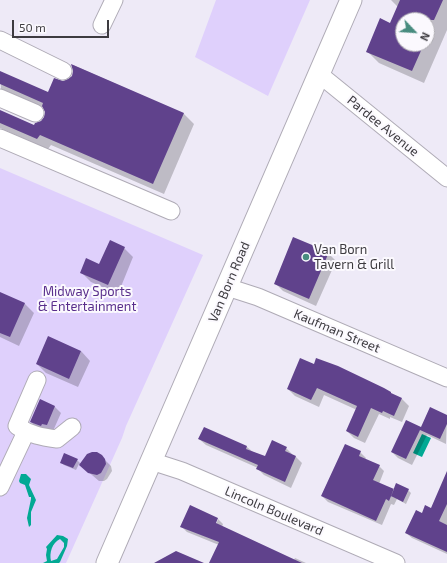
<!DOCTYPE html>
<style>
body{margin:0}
#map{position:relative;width:447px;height:563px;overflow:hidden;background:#eeeaf7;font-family:"Exo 2",sans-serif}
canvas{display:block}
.north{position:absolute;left:395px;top:12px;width:40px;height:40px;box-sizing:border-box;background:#fbf9fe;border:1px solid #afadb2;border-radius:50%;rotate:115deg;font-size:11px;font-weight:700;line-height:16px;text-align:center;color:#3d3b40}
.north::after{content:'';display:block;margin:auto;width:14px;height:18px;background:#488c7f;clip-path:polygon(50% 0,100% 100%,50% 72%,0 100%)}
.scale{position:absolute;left:12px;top:20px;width:97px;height:18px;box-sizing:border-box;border:2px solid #3d3b40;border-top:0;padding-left:5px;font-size:12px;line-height:14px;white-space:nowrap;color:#3d3b40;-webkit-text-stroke:3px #fbf9fe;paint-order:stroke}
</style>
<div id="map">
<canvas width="447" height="563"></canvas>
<div class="north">N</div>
<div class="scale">50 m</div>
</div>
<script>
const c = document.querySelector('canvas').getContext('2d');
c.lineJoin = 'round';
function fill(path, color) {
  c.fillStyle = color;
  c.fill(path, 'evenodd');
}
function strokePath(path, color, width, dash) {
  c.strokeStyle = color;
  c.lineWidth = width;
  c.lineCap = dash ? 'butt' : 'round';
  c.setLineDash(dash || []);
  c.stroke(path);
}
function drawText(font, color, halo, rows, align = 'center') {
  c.font = font + ' "Exo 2",sans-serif';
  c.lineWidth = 4;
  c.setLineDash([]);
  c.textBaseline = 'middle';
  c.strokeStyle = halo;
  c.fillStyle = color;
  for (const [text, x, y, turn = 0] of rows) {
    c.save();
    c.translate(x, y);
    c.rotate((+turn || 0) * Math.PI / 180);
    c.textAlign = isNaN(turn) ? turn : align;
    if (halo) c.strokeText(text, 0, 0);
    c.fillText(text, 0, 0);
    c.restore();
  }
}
const green = new Path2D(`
 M216,0H310L268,96L195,57Z
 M0,168L203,255L126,426L122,438L66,563H0Z`);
const water = new Path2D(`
 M422,434L431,438L422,457L413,453Z
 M21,474H26L31,479L29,485L36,500L31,512V525L29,527L27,518L31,499V497H29L25,485L20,483L19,481Z
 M57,535L63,536L68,539L67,546L60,562L59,563H43L47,561L46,555L47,549L46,547ZM60,539L64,543V547L57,559L51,561C49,553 52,543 60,539Z`);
const shadow = new Path2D(`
 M391,0H447V30L424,83L379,63L367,51L391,24L398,7ZM403,20H427V44H403Z
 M73,65L184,114L194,124L164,194L51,145L48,149L0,128V111L34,126L41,122L45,118L46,111L44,108L1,89L0,72L49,93L73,76L74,71Z
 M124,248L133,257L118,294L91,282L81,272L99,265Z
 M328,253L336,261L316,306L283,291L275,283Z
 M0,293L25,304L34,313L19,346L0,337Z
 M81,351L90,361L78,387L46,373L37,364Z
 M300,360L402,399L409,406L402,422L390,417V419L379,414L365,443L354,438L347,431L357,410L324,395L319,407L295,396L288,389Z
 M40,400L55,407L61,413L53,431L37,428L31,422Z
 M447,416L446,444L427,435L412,465L398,458L392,452L422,428Z
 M204,429L247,447L253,452L265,457L286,448L292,454V455L296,457L302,463L291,488L264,475L258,469V468L206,445L199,439Z
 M360,452L366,458L365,460L379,466L384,471L379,484L393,490H408L411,493L406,504L397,499L394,505L391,504L382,525L328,502L322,496Z
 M104,459L111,466L112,471L107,479L104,481H99L79,464L76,470L64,465L61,462L77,460L81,464Z
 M447,490V554L412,538L406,533L422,514L431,509Z
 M217,518L223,524L222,527L294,560L295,558L306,563H210L219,545L187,532L181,526ZM216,519H218L215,528Z`);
const building = new Path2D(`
 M400,0H443L434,20H403V44H424L412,71L366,52L380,18L390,23Z
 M71,64L184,113L153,184L40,135L37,139L0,123V110L34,125L35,123L41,121L44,117L45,112L42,106L43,103L0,84V71L48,92L54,78L63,81L68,79L72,76L73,71Z
 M293,237L329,252L309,299L274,284Z
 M110,240L125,247L108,285L80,273L86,258L99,264Z
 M0,292L25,303L10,337L0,333Z
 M48,336L81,351L69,379L36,364Z
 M300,358L314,364L316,358L338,366L384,388L391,392V393L402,398L394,416L383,411L382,413L371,408L358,437L346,431L357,406L317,388L311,400L287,389Z
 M40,399L55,406L47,425L42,424L41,426L30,422Z
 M430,407L447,415V424L440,439L420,430L406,459L391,452L406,420L421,427Z
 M204,427L247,446L246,449L265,456L272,440L287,447L285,451L296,456L285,482L256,469L258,465L198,439Z
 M345,444L361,451L359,456L380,465L373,480L394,489L389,501L386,499L376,521L321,496Z
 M92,452H97L102,455L105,459L106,464L101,473L97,475L88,473L79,465L87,454Z
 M64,453L78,459L73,468L60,463Z
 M447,471V504L439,521L447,525V552L405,533L416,510L422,513L425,505L431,508Z
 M396,483L409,489L403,502L391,496Z
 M190,505L218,518L216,523L302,563H209L219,542L180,527Z
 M176,551L204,563H154Z`);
const minor = new Path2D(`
 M102,25L114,0
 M0,40L63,71
 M319,74L447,178
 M0,98L35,113
 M0,138L171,211
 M227,287L258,297L447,378
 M37,380L17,426C30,435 42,437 57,439L72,427
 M151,461L182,471L396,563
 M0,487L26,432`);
const major = new Path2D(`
 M107,563L351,0`);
const markers = [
 [306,257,4,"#488c7f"]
];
const streetNames = [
 ["Pardee Avenue",383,126,39],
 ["Van Born Road",229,282,-67],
 ["Kaufman Street",337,331,23],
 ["Lincoln Boulevard",274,511,23]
];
const poiNames = [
 ["Van Born",314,250],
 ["Tavern & Grill",314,265]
];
const parkNames = [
 ["Midway Sports",87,292],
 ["& Entertainment",87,307]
];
fill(green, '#dfd0fc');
fill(water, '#02a994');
fill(shadow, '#0003');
fill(building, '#60428c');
strokePath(minor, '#afabb6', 19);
strokePath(major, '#afabb6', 23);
strokePath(minor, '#fff', 17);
strokePath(major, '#fff', 21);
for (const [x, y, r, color] of markers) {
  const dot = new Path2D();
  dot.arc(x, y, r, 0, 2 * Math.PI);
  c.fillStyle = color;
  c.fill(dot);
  strokePath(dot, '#fbf9fe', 1.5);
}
drawText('13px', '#3d3b40', '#fbf9fe', streetNames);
drawText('13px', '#3d3b40', '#fbf9fe', poiNames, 'left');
drawText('13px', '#592e8c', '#fbf9fe', parkNames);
</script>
